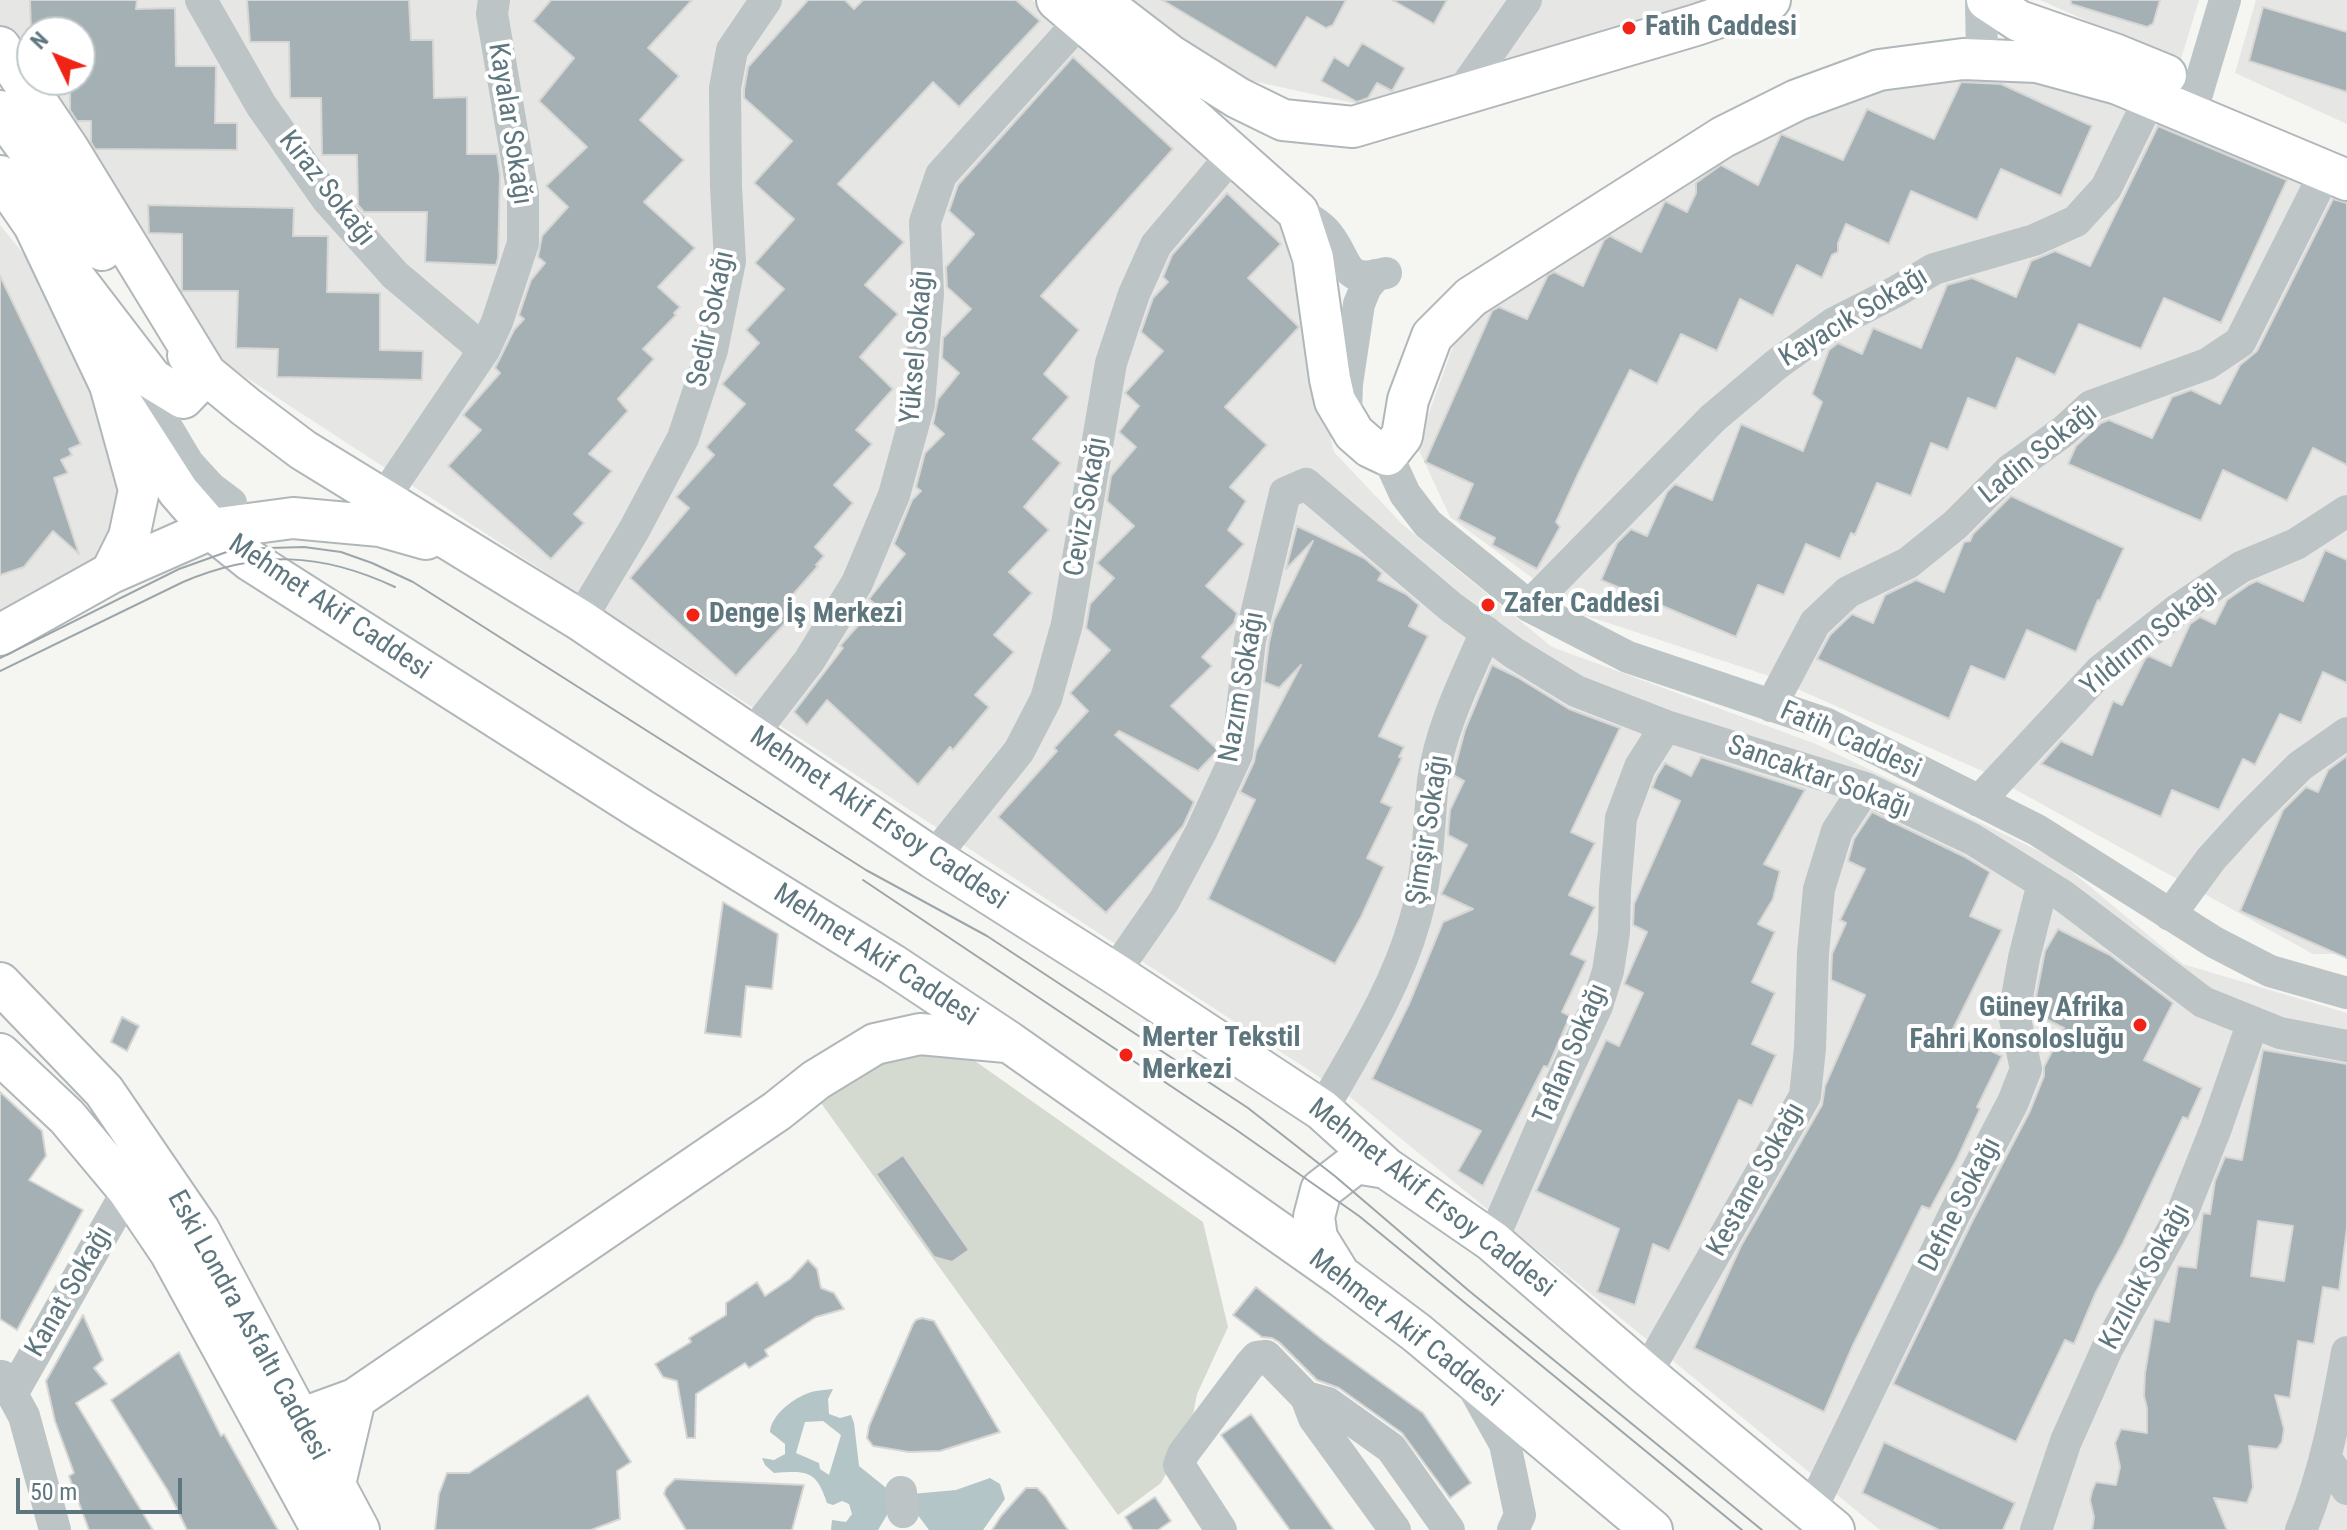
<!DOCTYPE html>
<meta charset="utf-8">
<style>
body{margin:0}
#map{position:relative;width:2347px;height:1530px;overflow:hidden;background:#f5f5f1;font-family:"Roboto Condensed",sans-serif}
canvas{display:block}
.north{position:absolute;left:16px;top:16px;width:80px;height:80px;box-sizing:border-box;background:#fff;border:2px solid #bfc8cb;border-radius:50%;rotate:313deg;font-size:22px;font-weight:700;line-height:32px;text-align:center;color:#5e767e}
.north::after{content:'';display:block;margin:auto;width:28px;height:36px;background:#f02316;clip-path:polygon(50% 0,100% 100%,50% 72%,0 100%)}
.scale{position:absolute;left:16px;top:1478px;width:166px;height:36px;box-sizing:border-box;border:4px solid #5e767e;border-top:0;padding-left:10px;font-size:24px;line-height:28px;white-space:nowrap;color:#5e767e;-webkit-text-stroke:6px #fff;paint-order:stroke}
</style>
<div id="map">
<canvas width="2347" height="1530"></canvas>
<div class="north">N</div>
<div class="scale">50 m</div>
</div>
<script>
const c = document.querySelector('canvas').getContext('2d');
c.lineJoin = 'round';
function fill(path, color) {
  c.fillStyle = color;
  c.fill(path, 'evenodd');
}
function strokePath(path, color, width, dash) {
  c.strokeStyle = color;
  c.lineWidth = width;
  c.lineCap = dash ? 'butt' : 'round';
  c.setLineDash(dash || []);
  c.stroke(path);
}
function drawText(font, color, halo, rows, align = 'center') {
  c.font = font + ' "Roboto Condensed",sans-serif';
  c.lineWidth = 8;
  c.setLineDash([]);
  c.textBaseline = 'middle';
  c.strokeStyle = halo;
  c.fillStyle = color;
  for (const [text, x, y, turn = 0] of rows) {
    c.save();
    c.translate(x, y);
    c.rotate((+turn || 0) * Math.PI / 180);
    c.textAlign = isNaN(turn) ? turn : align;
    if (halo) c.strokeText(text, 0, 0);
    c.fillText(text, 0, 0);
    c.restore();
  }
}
const built = new Path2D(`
 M0,0H1032L1280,215L1334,452L1403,525L1552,647L1816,744L2058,860L2183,964L2347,1013V1530H1880L1350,1097L218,359L35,80H80V32H32V75L0,26Z
 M1127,0H1732L1380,109L1230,76Z
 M2040,0H2199L2180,62Z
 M2256,0H2347V124L2235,73Z
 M1951,72L2067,87L2347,194V954H2313L1980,770L1766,675L1581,614L1450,517L1417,446L1459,330L1674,181L1822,103Z
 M0,225L31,263L116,443L123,476L114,531L90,568L0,616Z`);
const green = new Path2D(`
 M932,1046L968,1056L1203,1222L1228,1327L1197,1394L1190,1430L1161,1483L1118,1515L821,1103L889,1053Z`);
const water = new Path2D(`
 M833,1389L828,1399L829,1414L840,1418L851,1415L854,1423L859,1466L885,1487L901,1495L956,1490L990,1478L1000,1484L1005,1499L983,1530H929L908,1502L893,1505L878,1530H831L832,1520L846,1522L852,1514L849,1504L842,1501L833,1505L827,1503C816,1469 806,1471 774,1473L765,1465L762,1458L774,1460L785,1454V1444L770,1432C771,1416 791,1400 806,1394C814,1390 825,1390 833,1389ZM823,1421L841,1435L829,1475L820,1469L819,1463L796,1453L805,1422Z`);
const building = new Path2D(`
 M30,0H137L136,9L175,8L176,66H216L215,123H237V150L95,149L91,142V121H77L70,110V80H80V32H31Z
 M247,0H409L411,40H433L434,98L467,97V154H497L500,175L498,258L496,265L425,262L427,212H364L358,205L357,155H322L321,98H290L289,42H250Z
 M551,0H692L648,48L679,76L640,120L684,160L644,202L695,248L658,287L680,307L674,313L676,315L643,349L654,359L618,399L628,411L589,454L612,471L574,514L584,523L551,559L448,466L481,430L463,415L500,373L495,368L514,330L524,319L519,315L531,280L545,263L538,257L542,236L568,207L546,186L587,147L539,101L574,58L533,21Z
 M808,0H845L854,9L863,0H1016L1040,21L959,107L933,82L838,184L904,242L865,285L898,314L860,357L893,389L856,430L872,444L834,485L853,503L815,547L824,556L816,565L818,566L789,599L799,608L736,676L630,578L689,508L676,497L714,455L706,447L745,404L722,384L759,343L746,330L784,289L755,263L794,219L754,183L792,141L744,98V90L748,67Z
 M1162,0H1346L1333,25L1326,28L1307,17L1276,68Z
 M1392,0H1447L1434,24Z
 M2071,0H2160L2153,24L2147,27L2071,4Z
 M2263,7L2347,32V92L2249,61Z
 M1362,43L1405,68L1392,91L1377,83L1368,98L1357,102L1321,81L1334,57L1348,66Z
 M1073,57L1173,149L1041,296L1079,330L1044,374L1069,397L1033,439L1061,463L1024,507L1049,530L1009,572L1032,593L994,635L1014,652L975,695L989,707L953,750L950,747L918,785L827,700L807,725L794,712L843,648L840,646L876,605L869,599L905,554L894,544L912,500L921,491L916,487L925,453L944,434L933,424L938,399L959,373L942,358L943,338L971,309L947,287L946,267L974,234L949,211L958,185Z
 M1961,82L2001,84L2092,126L2061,196L2001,169L1977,220L1911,191L1889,244L1846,224L1838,243V252L1832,255L1822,278L1797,265L1773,316L1740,299L1717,351L1681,334L1657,384L1630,370L1579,472L1556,522L1560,527L1537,569L1492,545L1495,538L1458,519L1473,484L1425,462L1492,311L1499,307L1527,319L1548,275L1554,272L1583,286L1604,240L1610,236L1641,252L1665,201L1687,212L1696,193V183L1721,165L1758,185L1781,134L1843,160L1867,109L1934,139Z
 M2158,126L2287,180L2221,323L2164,298L2141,349L2079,324L2055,375L2017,358L1996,409L1968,398L1948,450L1931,443L1911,496L1877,483L1855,535L1851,533L1840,559L1806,544L1784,595L1758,585L1736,637L1601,580L1617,543L1631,529L1647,536L1667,492L1675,484L1712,500L1741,424L1803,451L1822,402L1812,394L1829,350L1838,343L1862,354L1873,328L1921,348L1947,285L1972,278L2016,297L2031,261L2055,251L2090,266Z
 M1227,193L1281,244L1248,278L1299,327L1225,407L1267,445L1230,487L1246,501L1228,530L1244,544L1206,586L1237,613L1234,623L1202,657L1212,666L1171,706L1218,750L1198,771L1119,731L1115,735L1194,802L1183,826L1106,913L998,817L1057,751L1054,748L1088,711L1070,693L1110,650L1086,628L1090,604L1114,578L1097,563L1134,526L1107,501L1111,476L1136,447L1119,432L1139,406L1125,393L1163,351L1141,332L1153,298L1168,282L1163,277L1172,255Z
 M2333,199L2347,203V465L2313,448L2287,501L2223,470L2201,521L2068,464L2076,446L2101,423L2109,420L2152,438L2172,397L2191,390L2220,404L2240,365L2257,351Z
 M148,205L294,208L293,236H328L327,292L380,293V350L423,351L422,380L277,377L278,349L236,348L238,291H182V234L149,233Z
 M0,276L81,444L69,449L72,455L61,460L68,473L54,478L79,554L53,531L24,567L0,575Z
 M2011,496L2124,548L2100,601L2098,600L2076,652L2027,630L2005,680L1971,666L1949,719L1817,659L1830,635L1852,614L1873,623L1885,595L1916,580L1944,592L1964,542L1970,541L1973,534Z
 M1297,526L1364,558L1382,573L1378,580L1406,594L1419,605L1409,626L1428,636L1379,736L1404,747L1399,757L1402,758L1381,802L1392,807L1367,858L1384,867L1361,917L1335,964L1208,899L1255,800L1240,792L1254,762L1256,751L1301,665L1279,688L1264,682L1269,643L1274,620L1313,541L1286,569Z
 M2325,550L2347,560V683L2323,672L2301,723L2280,714L2255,765L2243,759L2219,810L2172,790L2161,817L2041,764L2061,741L2092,755L2113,701L2122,705L2145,659L2149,656L2171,666L2190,624L2200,617L2215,624L2227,600L2250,584L2257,581L2303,601Z
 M1492,665L1517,677L1569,709L1620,728L1571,832L1595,843L1569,895L1595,907L1571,954L1586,961L1562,1012L1570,1016L1548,1067L1544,1066L1483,1186L1458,1171L1481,1131L1372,1079L1409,1004L1443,922L1473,909L1441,894L1467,845L1448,835L1450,810L1464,781L1453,775L1465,730Z
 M2347,756V958L2240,911L2283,810L2306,787L2318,792L2328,770Z
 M1701,757L1805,790L1764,864L1780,871L1773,899L1758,924L1775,932L1752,982L1775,993L1752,1044L1776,1055L1752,1106L1739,1100L1669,1251L1653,1244L1635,1305L1597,1292L1619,1229L1536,1191L1606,1040L1619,1046L1643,993L1624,984L1647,932L1633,925L1634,904L1680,801L1652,788L1657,776L1665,763L1691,776Z
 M1872,812L1963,856L1990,872L1970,916L2002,930L1951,1033L2002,1056L1977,1107L1980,1109L1957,1159L1930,1209L1922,1206L1853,1345L1824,1412L1694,1348L1741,1246L1822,1105L1825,1086L1865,995L1831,980L1832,954L1846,923L1840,920L1865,869L1848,861L1854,839Z
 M723,902L778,934L772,989L746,986L741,1037L705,1033Z
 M2058,929L2110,955L2173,1003L2144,1060L2202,1088L2188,1119L2183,1117L2123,1243L2096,1292L2074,1344L2065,1340L2016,1442L1893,1384L1972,1222L2030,1111L2044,1076V1067L2064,1028L2033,1013L2045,951Z
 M122,1017L139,1026L127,1051L111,1042Z
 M2263,1050L2347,1064V1228L2339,1290L2323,1287L2314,1344L2298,1341L2290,1398L2275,1395L2284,1429L2282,1442L2277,1449L2249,1446L2253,1487L2247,1503L2214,1498L2227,1530H2092L2094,1517L2090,1500L2092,1491L2096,1482L2116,1485L2120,1467L2115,1443L2121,1429L2147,1433V1408L2144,1396L2145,1373L2154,1319L2169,1322L2178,1266L2196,1268L2203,1213L2210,1214L2215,1181L2225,1157L2242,1160ZM2258,1221L2293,1226L2284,1281L2251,1276Z
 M0,1092L42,1131L46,1156L29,1180L83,1210L17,1330L0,1319Z
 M903,1155L969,1250L952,1262L934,1257L876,1174Z
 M808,1260L817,1269L821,1288L834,1293L844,1309L816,1317L765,1350L768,1356L749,1368L745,1363L696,1394L695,1438H687L677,1381L663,1377L655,1364L691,1342L689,1338L726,1315V1303L757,1282L765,1296L790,1279Z
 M1256,1287L1324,1341L1423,1413L1471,1483L1450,1498L1402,1433L1339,1388L1317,1380L1279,1342L1272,1338L1262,1337L1233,1315Z
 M83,1315L103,1360L94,1368L107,1384L76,1403L153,1530H89L69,1476L74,1473L55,1421L46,1381Z
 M922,1318L934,1321L1000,1432L940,1451L909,1452L873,1446L867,1438L869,1426L913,1324L916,1320Z
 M179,1352L221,1436L224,1434L278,1530H187L168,1491L111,1400Z
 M588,1395L631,1462L617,1471L620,1519L591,1530H435L439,1494L447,1473H469Z
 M1251,1414L1334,1530H1290L1221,1435Z
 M1884,1442L2015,1503L2003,1530H1939L1862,1493Z
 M675,1479L692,1480L804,1485L792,1530H686L664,1494L666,1488Z
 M1026,1488H1037L1045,1496L1068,1530H992L1001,1516Z
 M1155,1497L1171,1521L1158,1530H1133L1125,1517Z`);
const minor = new Path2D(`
 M201,0L261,105L327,199L395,275L484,350
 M1981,0L1982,59
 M1459,96L1526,0
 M2191,114L2225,0
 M1298,212C1309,219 1321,225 1329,236C1349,262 1342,285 1386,273
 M110,385L154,406L188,463L211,488L231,503
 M1346,414L1347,384L1359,304L1366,287L1376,275
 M1387,455L1405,494L1428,524L1529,606L1628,657L1827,724L2037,830L2214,942L2270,971L2347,993
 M383,499L484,350L497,322L523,243V195L492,14L494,0
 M1529,606L1713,418L1777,364L1834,323L1897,291L1934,269L2034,240L2076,221L2106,188L2150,98
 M580,620L634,530L683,438L712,350L730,261L726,187L725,88L732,50L766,0
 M1771,706L1815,623L1848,592L1908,563L1955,525L2010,470L2064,431L2091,406L2207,364L2240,342L2326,171
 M752,735L809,661L857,583L894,495L919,404L928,294L925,222L941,175L1081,20
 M1979,801L2101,670L2177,610L2241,567L2296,544L2347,511
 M933,858L1019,751L1046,699L1067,624L1111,363L1134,294L1156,245L1233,154
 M2170,915L2211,859L2250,816L2300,766L2347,733
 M1114,973L1164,901L1201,832L1237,754L1250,640L1285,493L1306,484L1451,607L1514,653L1576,691L1666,726L1865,788L1972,839L2062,895L2203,1002L2280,1033L2347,1046
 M1322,1110C1357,1049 1396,988 1415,920C1429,871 1428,830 1433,781C1440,729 1465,680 1486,632
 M1492,1241L1554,1098L1597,1006L1608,971L1614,932L1615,890L1621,818L1640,767L1666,726
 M1646,1374L1805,1096L1810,1048L1813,953L1819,889L1837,831L1865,788
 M2,1376L24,1416L55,1530
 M1473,1387L1505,1444L1520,1515L1513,1530
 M12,1394L128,1190
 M1306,1397L1328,1403L1391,1448L1449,1530
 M2325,1457L2347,1489
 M901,1492L903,1512
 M1810,1512L1955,1213L2013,1102L2026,1069L2014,1014L2024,958L2043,883
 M1221,1530L1179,1465L1183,1454L1249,1366L1257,1357L1266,1356L1306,1397L1314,1418L1395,1530
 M2036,1530L2066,1441L2107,1349L2183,1211L2216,1128L2253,1022
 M2301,1530C2325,1473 2336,1413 2347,1352`);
const major = new Path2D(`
 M1057,0L1118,52L1298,212L1313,258L1330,379L1335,401L1354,433L1370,447L1387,455L1402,436L1408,400L1432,336L1471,297L1723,137L1797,100L1879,70L1963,59L2037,62L2118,84L2347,180
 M1098,0L1171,56L1238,98L1283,120L1353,127L1696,25L1770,0
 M1987,0L2019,21L2117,55L2166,75
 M0,47L69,150L206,374L246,407L303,450L580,620L933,858L1114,973L1322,1110L1386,1168L1492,1241L1646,1374L1834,1530
 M0,111L102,250
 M0,176L34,225L110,385L118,414L139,490L129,537L111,573
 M34,225L152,379L183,398L206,374L188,355
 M110,385L178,491L211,529L251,561L642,810L893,965L1009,1042L1341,1276L1417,1333L1652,1530
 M0,635L111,573L211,529L293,518L380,526L426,539
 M0,983L104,1091L199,1230L359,1530
 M0,1054L67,1117L128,1190L170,1252L322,1530
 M1338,1272L1317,1238L1314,1217L1321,1190L1356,1163L1386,1168
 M261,1418L300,1419L355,1399L777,1111L816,1080L875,1044L920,1034L1006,1042
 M335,1484L355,1399`);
const tram = new Path2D(`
 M0,658L179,569L235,549L304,547L341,552L372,563L413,582L866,870L987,936L1248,1108L1336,1177L1468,1290L1762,1530
 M0,671L183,582C259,550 320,552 395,587
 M863,880L1235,1129L1359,1216L1742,1530`);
const markers = [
 [1629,28,8,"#f02316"],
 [1488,605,8,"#f02316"],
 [693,615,8,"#f02316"],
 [2140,1025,8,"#f02316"],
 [1126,1055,8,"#f02316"]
];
const poiNames = [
 ["Fatih Caddesi",1645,28],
 ["Zafer Caddesi",1504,605],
 ["Denge İş Merkezi",709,615],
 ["Güney Afrika",2124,1009,"right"],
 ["Fahri Konsolosluğu",2124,1041,"right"],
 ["Merter Tekstil",1142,1039],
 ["Merkezi",1142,1071]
];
const streetNames = [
 ["Kayalar Sokağı",509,124,81],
 ["Kiraz Sokağı",326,189,52],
 ["Kayacık Sokağı",1854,318,-31],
 ["Sedir Sokağı",712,319,-78],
 ["Yüksel Sokağı",918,347,-85],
 ["Ladin Sokağı",2039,454,-39],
 ["Ceviz Sokağı",1087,507,-80],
 ["Mehmet Akif Caddesi",329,608,34],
 ["Yıldırım Sokağı",2150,639,-39],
 ["Nazım Sokağı",1243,687,-80],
 ["Fatih Caddesi",1850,741,24],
 ["Sancaktar Sokağı",1819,778,20],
 ["Mehmet Akif Ersoy Caddesi",878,819,34],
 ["Şimşir Sokağı",1429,830,-81],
 ["Mehmet Akif Caddesi",875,956,33],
 ["Taflan Sokağı",1572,1054,-67],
 ["Kestane Sokağı",1757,1180,-61],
 ["Mehmet Akif Ersoy Caddesi",1431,1199,38],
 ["Defne Sokağı",1961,1205,-63],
 ["Kızılcık Sokağı",2146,1277,-62],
 ["Kanat Sokağı",70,1292,-60],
 ["Eski Londra Asfaltı Caddesi",247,1326,61],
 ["Mehmet Akif Caddesi",1405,1329,38]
];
fill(built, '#e6e6e4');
fill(green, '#d5dad0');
fill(water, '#b3c5c7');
fill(building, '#a4b0b3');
strokePath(building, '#d6d6d4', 2);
strokePath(major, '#b0b7ba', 44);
strokePath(minor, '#bdc4c6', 32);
strokePath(major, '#fff', 40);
strokePath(tram, '#9ca6aa', 2);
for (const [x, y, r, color] of markers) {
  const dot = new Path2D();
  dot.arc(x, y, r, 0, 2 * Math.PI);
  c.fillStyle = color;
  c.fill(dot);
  strokePath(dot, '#fff', 3);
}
drawText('bold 28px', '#5e767e', '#fff', poiNames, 'left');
drawText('28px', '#5e767e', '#fff', streetNames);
</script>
